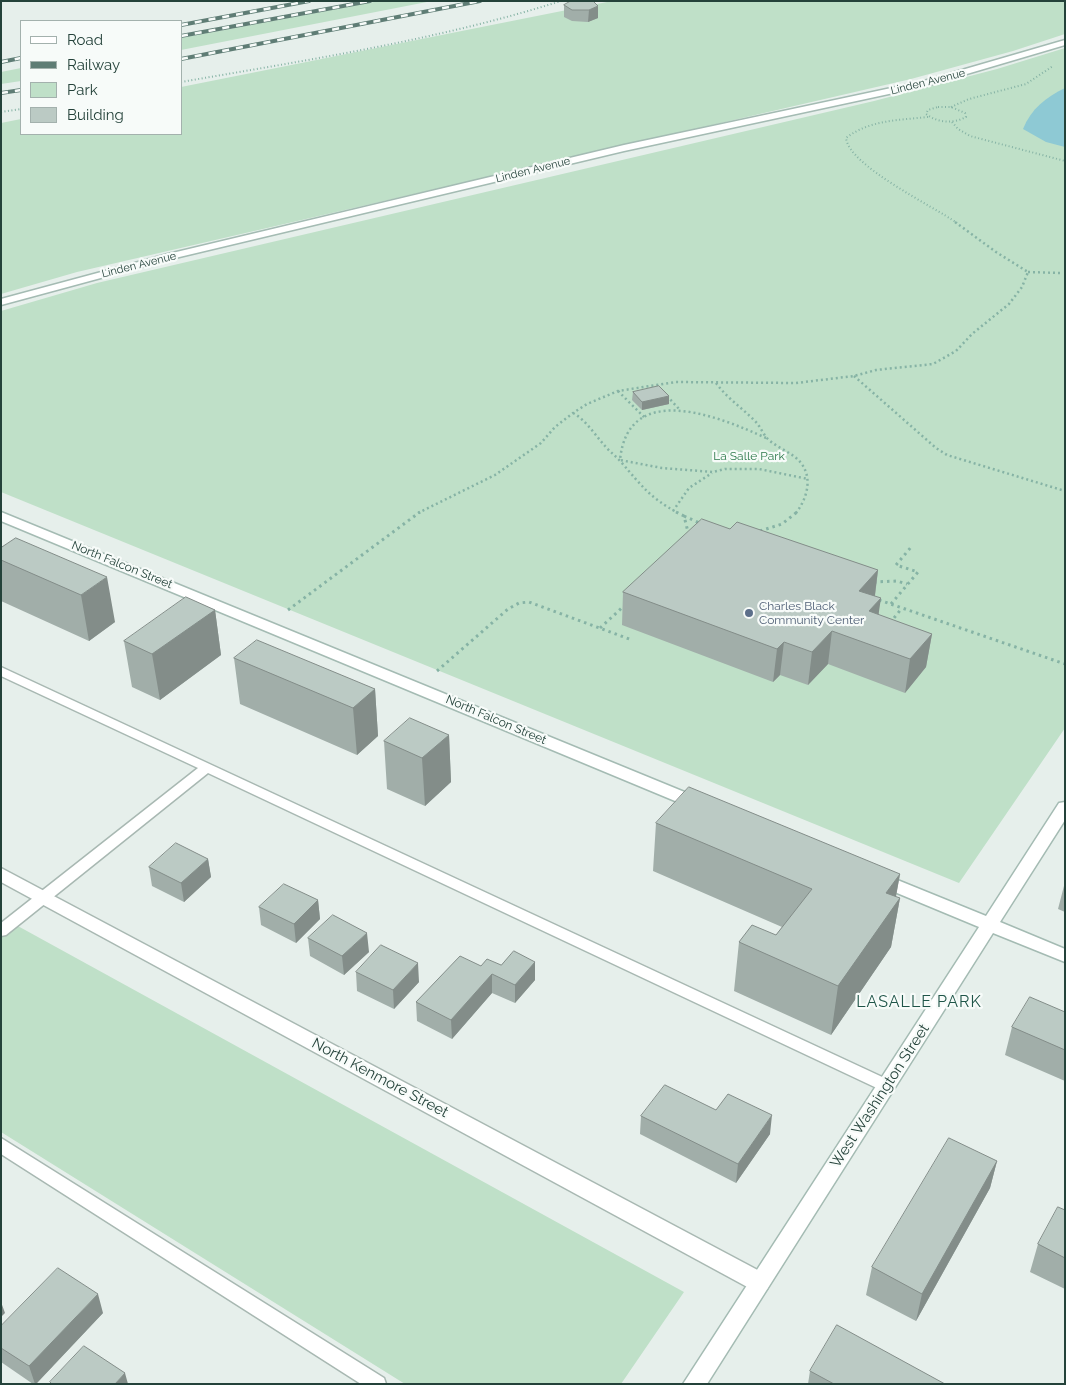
<!DOCTYPE html>
<style>
body{margin:0}
#map{position:relative;width:1066px;height:1385px;overflow:hidden;background:#e6efeb;font-family:Raleway,sans-serif}
canvas{display:block}
.frame{position:absolute;inset:0;border:2px solid #24423a;pointer-events:none}
.legend{position:absolute;left:20px;top:20px;width:162px;height:115px;box-sizing:border-box;background:#f7fbf9;border:1px solid #a3b1ad;margin:0;padding:6px 9px;list-style:none;font-size:15px;color:#24423a}
.legend li{display:flex;align-items:center;gap:10px;height:25px}
.legend b{width:25px;border:1px solid #a3b1ad}
</style>
<div id="map">
<canvas width="1066" height="1385"></canvas>
<div class="frame"></div>
<ul class="legend">
<li><b style="height:6px;background:#fff"></b>Road</li>
<li><b style="height:6px;background:#5f7d75"></b>Railway</li>
<li><b style="height:14px;background:#bfe0c8"></b>Park</li>
<li><b style="height:14px;background:#bbcac4"></b>Building</li>
</ul>
</div>
<script>
const c = document.querySelector('canvas').getContext('2d');
c.lineJoin = 'round';
function fill(path, color) {
  c.fillStyle = color;
  c.fill(path, 'evenodd');
}
function strokePath(path, color, width, dash) {
  c.strokeStyle = color;
  c.lineWidth = width;
  c.lineCap = dash ? 'butt' : 'round';
  c.setLineDash(dash || []);
  c.stroke(path);
}
function drawText(font, color, halo, rows, align = 'center') {
  c.font = font + ' Raleway,sans-serif';
  c.lineWidth = 4.5;
  c.setLineDash([]);
  c.textBaseline = 'middle';
  c.strokeStyle = halo;
  c.fillStyle = color;
  for (const [text, x, y, turn = 0] of rows) {
    c.save();
    c.translate(x, y);
    c.rotate((+turn || 0) * Math.PI / 180);
    c.textAlign = isNaN(turn) ? turn : align;
    if (halo) c.strokeText(text, 0, 0);
    c.fillText(text, 0, 0);
    c.restore();
  }
}
const green = new Path2D(`
 M379,1H432L181,50V38Z
 M612,1H1065V34L1013,51L911,79L77,272L1,294V123L21,119V134H181V87Z
 M1065,48V728L959,883L1,492V311L97,283L874,101L997,69Z
 M21,68V81L1,84V72Z
 M16,925L684,1292L621,1384H405L1,1132V937Z`);
const water = new Path2D(`
 M1065,88V147L1046,142L1023,129C1031,109 1046,97 1065,88Z`);
const pathFar2 = new Path2D(`
 M181,82C308,60 438,40 561,1
 M938,107H951L965,113L966,117C953,124 938,123 926,114L928,110Z
 M951,107L969,99L1026,84L1053,66
 M1,112L21,109
 M928,117C900,120 869,120 846,138C849,166 933,206 957,223
 M952,122L958,129L970,136L1065,161`);
const pathFar1 = new Path2D(`
 M1028,272L1060,273
 M854,376L936,448L947,455L1065,491
 M716,383C727,398 742,408 755,421C761,427 763,435 769,440C777,447 787,451 795,457C814,472 809,496 796,513
 M618,391L644,417
 M667,396L680,410
 M573,413C586,420 595,435 605,446C610,452 616,456 621,462C642,486 649,497 678,513
 M766,438C720,417 628,379 620,460L662,468L713,472L725,469H759L808,479
 M673,511L689,488L712,473
 M418,513L495,475L541,443L555,427L573,413L587,404L618,391L676,382L796,383L854,376L876,370L933,364L956,351L972,334L1009,304L1022,287L1028,272L996,252L955,222`);
const path = new Path2D(`
 M676,512L684,516L689,536
 M684,516L702,524
 M760,531L782,524L797,512
 M874,582L897,581L907,584
 M879,600L1065,664
 M891,604L918,572L896,565L912,546
 M288,610L420,512
 M890,623L902,608
 M600,628L625,605
 M437,671L508,609L519,603L529,602L632,640`);
const lane = new Path2D(`
 M1,667L893,1082L895,1086L893,1090L887,1092L881,1090L208,773L6,935L1,936V923L198,768L1,676Z
 M1,1138L384,1378L386,1384H361L1,1154Z`);
const street = new Path2D(`
 M1,868L767,1275L770,1282L767,1289L759,1291L751,1289L1,882Z`);
const secondary = new Path2D(`
 M1065,40V45L926,86L624,151L171,259L1,305V299L168,254L624,145L924,81Z
 M1,512L704,800L706,804L704,808L698,809L692,808L1,521Z
 M1065,802V820L1000,922L1065,949V962L993,933L707,1384H683L979,927L873,883L871,879L873,875L879,873L885,875L986,916L1059,803Z`);
const rail = new Path2D(`
 M181,25L309,1
 M181,36L370,1
 M181,59L480,1
 M1,62L21,58
 M1,93L21,90`);
const wall = new Path2D(`
 M593,1L598,18L588,22L572,21L564,17V5Z
 M633,392L669,404L642,410L632,400Z
 M730,529L878,570L875,596L879,615L932,634L926,667L905,693L828,664L808,685L780,675L773,682L622,625L623,592Z
 M16,538L115,622L89,641L1,601V548Z
 M215,610L221,655L160,700L132,687L124,641Z
 M234,658L375,689L378,736L357,755L240,704Z
 M449,735L451,782L425,806L387,789L384,741Z
 M656,823L900,874L896,897L900,898L891,947L831,1035L734,991L739,942L776,935L782,927L653,871Z
 M208,859L211,877L184,902L152,886L149,867Z
 M1065,882V912L1058,909Z
 M318,900L320,919L296,943L261,925L259,907Z
 M308,938L369,952L344,975L310,956Z
 M535,962V980L515,1003L492,993L452,1039L417,1021L416,1002L481,966L501,965Z
 M356,972L419,982L394,1009L357,991Z
 M1065,1012V1081L1005,1055L1012,1027Z
 M716,1110L770,1134L736,1183L640,1134L641,1116Z
 M997,1161L990,1188L916,1321L866,1295L872,1267Z
 M1065,1210V1289L1030,1272L1038,1244Z
 M103,1313L36,1384H33L1,1362V1326Z
 M810,1371L945,1384H808Z`);
const shadedWall = new Path2D(`
 M598,6V18L588,22L589,10Z
 M669,396V404L642,410V402Z
 M878,570L874,602L859,591Z
 M107,577L115,622L89,641L81,595Z
 M881,598L876,631L869,611Z
 M215,610L221,655L160,700L152,654Z
 M832,631L828,664L808,685L812,652Z
 M932,634L926,667L905,693L910,659Z
 M784,642L780,675L773,682L777,649Z
 M375,689L378,736L357,755L353,708Z
 M449,735L451,782L425,806L422,758Z
 M208,859L211,877L184,902L181,883Z
 M900,874L894,906L900,898L891,947L831,1035L838,986L886,893Z
 M318,900L320,919L296,943L294,924Z
 M367,933L369,952L344,975L342,956Z
 M535,962V980L515,1003V985Z
 M418,963L419,982L394,1009L393,990Z
 M492,974V993L452,1039L451,1020Z
 M772,1115L770,1134L736,1183L738,1164Z
 M997,1161L990,1188L916,1321L922,1294Z
 M98,1294L103,1313L36,1384H35L29,1366Z
 M1,1302L5,1313L1,1317Z
 M125,1373L128,1384H115Z`);
const building = new Path2D(`
 M571,1H593L598,6L589,10H572L564,5Z
 M659,386L669,396L642,402L633,392Z
 M702,519L730,529L737,522L878,570L859,591L881,598L869,611L932,634L910,659L832,631L812,652L784,642L777,649L623,592Z
 M16,538L107,577L81,595L1,560V548Z
 M186,597L215,610L152,654L124,641Z
 M257,640L375,689L353,708L234,658Z
 M410,718L449,735L422,758L384,741Z
 M689,787L900,874L886,893L900,898L838,986L739,942L752,925L776,935L812,889L656,823Z
 M176,843L208,859L181,883L149,867Z
 M284,884L318,900L294,924L259,907Z
 M333,915L367,933L342,956L308,938Z
 M381,945L418,963L393,990L356,972Z
 M514,951L535,962L515,985L492,974L451,1020L416,1002L460,956L481,966L487,959L501,965Z
 M1030,997L1065,1012V1050L1012,1027Z
 M665,1085L716,1110L728,1094L772,1115L738,1164L641,1116Z
 M949,1138L997,1161L922,1294L872,1267Z
 M1058,1207L1065,1210V1258L1038,1244Z
 M58,1268L98,1294L29,1366L1,1348V1326Z
 M837,1325L945,1384H834L810,1371Z
 M84,1346L125,1373L115,1384H52L50,1382Z`);
const markers = [
 [749,613,5,"#5c6f8a"]
];
const farStreetnames = [
 ["Linden Avenue",928,82,-14],
 ["Linden Avenue",533,170,-14],
 ["Linden Avenue",139,265,-14]
];
const parkNames = [
 ["La Salle Park",749,456]
];
const streetNames = [
 ["North Falcon Street",122,565,22],
 ["North Falcon Street",496,720,23]
];
const serviceNames = [
 ["Charles Black",759,606],
 ["Community Center",759,620]
];
const nearStreetnames = [
 ["North Kenmore Street",380,1078,28],
 ["West Washington Street",880,1096,-57]
];
const nearNeighbourhoodnames = [
 ["LASALLE PARK",919,1002]
];
fill(green, '#bfe0c8');
fill(water, '#8ec9d4');
strokePath(lane, '#a8b8b2', 3);
strokePath(street, '#a8b8b2', 3);
strokePath(secondary, '#a4bbb3', 3);
strokePath(pathFar2, '#86b3a5', 2, [1, 2.5]);
strokePath(pathFar1, '#86b3a5', 2.5, [2, 3]);
strokePath(path, '#86b3a5', 3, [2.5, 4]);
fill(lane, '#fff');
fill(street, '#fff');
fill(secondary, '#fff');
strokePath(rail, '#5f7d75', 4);
strokePath(rail, '#f7fbf9', 2.5, [7]);
fill(wall, '#a1aea9');
fill(shadedWall, '#838d89');
fill(building, '#bbcac4');
strokePath(building, '#838d89', 1);
for (const [x, y, r, color] of markers) {
  const dot = new Path2D();
  dot.arc(x, y, r, 0, 2 * Math.PI);
  c.fillStyle = color;
  c.fill(dot);
  strokePath(dot, '#f7fbf9', 2);
}
drawText('11px', '#24423a', '#f7fbf9', farStreetnames);
drawText('12px', '#2d7a4b', '#f7fbf9', parkNames);
drawText('12px', '#24423a', '#f7fbf9', streetNames);
drawText('12px', '#4e5e75', '#f7fbf9', serviceNames, 'left');
drawText('15px', '#24423a', '#f7fbf9', nearStreetnames);
c.letterSpacing = '1px';
drawText('16px', '#1f5548', '#f7fbf9', nearNeighbourhoodnames);
c.letterSpacing = '0px';
</script>
